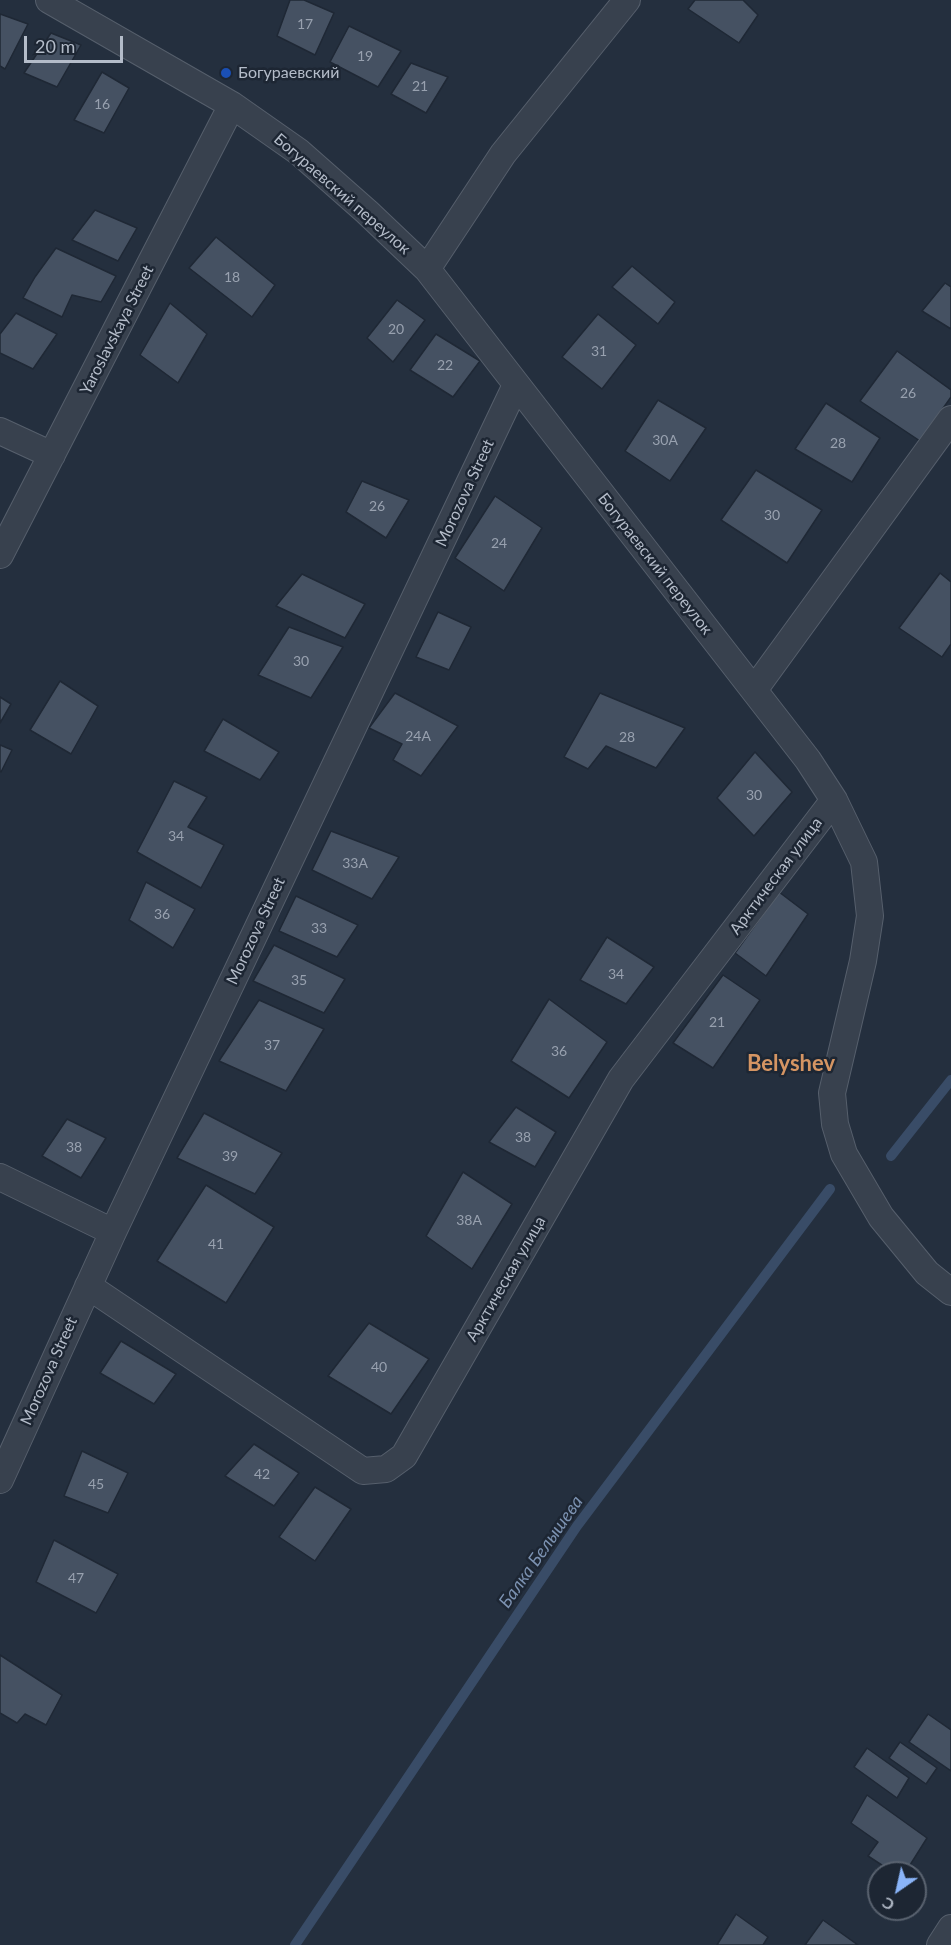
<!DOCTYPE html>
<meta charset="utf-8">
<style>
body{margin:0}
#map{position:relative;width:951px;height:1945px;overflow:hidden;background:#242f3e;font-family:Lato,sans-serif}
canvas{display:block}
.north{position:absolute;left:867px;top:1861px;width:60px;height:60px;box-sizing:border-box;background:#1d2633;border:2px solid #59626f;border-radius:50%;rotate:214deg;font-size:16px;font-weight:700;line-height:24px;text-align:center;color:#b4bcc9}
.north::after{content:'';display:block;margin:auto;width:21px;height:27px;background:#8ab4f8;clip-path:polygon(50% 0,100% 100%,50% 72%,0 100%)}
.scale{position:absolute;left:24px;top:36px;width:99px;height:27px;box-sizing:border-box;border:3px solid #b4bcc9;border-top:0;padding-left:8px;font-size:18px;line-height:21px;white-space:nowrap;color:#b4bcc9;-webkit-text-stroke:4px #1d2633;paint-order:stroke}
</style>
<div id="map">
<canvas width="951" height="1945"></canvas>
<div class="north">С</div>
<div class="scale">20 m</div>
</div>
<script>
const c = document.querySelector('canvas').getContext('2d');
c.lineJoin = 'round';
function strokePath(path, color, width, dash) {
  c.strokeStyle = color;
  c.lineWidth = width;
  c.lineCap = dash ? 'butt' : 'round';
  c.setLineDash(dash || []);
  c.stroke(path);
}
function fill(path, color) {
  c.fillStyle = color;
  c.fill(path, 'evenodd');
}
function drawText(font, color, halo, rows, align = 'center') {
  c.font = font + ' Lato,sans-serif';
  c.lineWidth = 5;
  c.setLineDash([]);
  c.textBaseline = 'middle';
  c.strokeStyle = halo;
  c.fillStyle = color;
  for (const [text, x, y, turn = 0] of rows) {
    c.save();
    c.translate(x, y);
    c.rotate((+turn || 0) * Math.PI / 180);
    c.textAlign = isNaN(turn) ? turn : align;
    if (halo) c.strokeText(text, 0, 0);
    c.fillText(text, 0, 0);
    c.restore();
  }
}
const stream = new Path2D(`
 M891,1156L951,1080
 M295,1945L577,1526L830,1189`);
const building = new Path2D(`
 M290,0H304L334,13L315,55L277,36Z
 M695,0H743L758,15L739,43L688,9Z
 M0,14L28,24L5,69L0,66Z
 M349,26L401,51L378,87L330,62Z
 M51,33L81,45L57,87L24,73Z
 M411,63L448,77L426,113L391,94Z
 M102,72L129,88L104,133L74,120Z
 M95,210L137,228L118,261L72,240Z
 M216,237L275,285L252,317L189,268Z
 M56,248L116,276L101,302L72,295L62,317L23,298L35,277Z
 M632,266L675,302L658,324L612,287Z
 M945,283L951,287V329L922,311Z
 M397,300L425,320L393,362L367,338Z
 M170,303L207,334L178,383L140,355Z
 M16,313L57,334L33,369L0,353V334Z
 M598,314L636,345L602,389L562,357Z
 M436,334L480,361L453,397L410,370Z
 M897,351L951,390V397L920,441L860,401Z
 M658,400L706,428L670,481L625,451Z
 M826,403L880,438L852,482L795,449Z
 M756,470L822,510L787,563L721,520Z
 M362,481L409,500L386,538L346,512Z
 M495,496L542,528L504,591L455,558Z
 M940,573L951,582V644L942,657L899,628Z
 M302,574L365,604L345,638L276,606Z
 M438,612L471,627L449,670L416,657Z
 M289,627L343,647L311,698L258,675Z
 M60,681L98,706L71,754L30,730Z
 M395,693L458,726L421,776L393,760L402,744L369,728Z
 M600,693L685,728L656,768L606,746L588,769L564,757Z
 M0,697L11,704L0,723Z
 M223,719L279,752L260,780L204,751Z
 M0,745L12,750L1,772L0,771Z
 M755,752L792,792L754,836L717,798Z
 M174,781L207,797L188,827L224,845L201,888L137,852Z
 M331,831L399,857L372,899L312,870Z
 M146,882L195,909L173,948L129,920Z
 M779,892L808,914L766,976L735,953Z
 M296,896L358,925L337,957L279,931Z
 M607,937L654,967L626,1004L580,980Z
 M274,945L345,979L324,1013L253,981Z
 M723,975L760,1000L713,1068L673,1043Z
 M549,999L607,1042L569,1098L511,1061Z
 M259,1000L324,1029L286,1091L219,1061Z
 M516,1107L556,1132L535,1167L489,1142Z
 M204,1113L282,1153L255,1194L177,1158Z
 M67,1119L106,1138L81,1178L42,1156Z
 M463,1172L512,1204L472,1269L426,1236Z
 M206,1185L274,1227L226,1303L157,1261Z
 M369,1323L429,1359L391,1414L328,1376Z
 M121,1341L176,1374L154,1404L100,1373Z
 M254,1444L299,1473L274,1506L225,1476Z
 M82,1451L128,1473L108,1513L64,1496Z
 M315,1487L351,1509L315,1561L279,1537Z
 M54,1540L118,1574L96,1613L36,1582Z
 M0,1655L62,1695L46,1725L25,1714L17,1723L0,1713Z
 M928,1714L951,1730V1771L909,1742Z
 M900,1742L937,1768L926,1784L889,1758Z
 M867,1748L909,1778L897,1798L854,1767Z
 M867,1795L927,1838L905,1873H894L868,1856L878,1842L851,1823Z
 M736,1914L768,1937L763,1945H717Z
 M823,1920L858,1945H805Z`);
const street = new Path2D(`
 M49,0L232,105L299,152L367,212L427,269L808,760L834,800L864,862L870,916L863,961L832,1093L835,1124L844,1154L881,1217L927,1273L951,1292
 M427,269L503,154L627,0
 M0,431L52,455
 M0,555L232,105
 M754,690L951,419
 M0,1177L113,1232
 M88,1286L363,1471L386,1469L404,1456L621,1079L834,800
 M0,1480L113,1232L516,385
 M940,1945L951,1928`);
const markers = [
 [226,73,6,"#1a4fb4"]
];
const numberNames = [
 ["17",305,24],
 ["19",365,56],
 ["21",420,86],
 ["16",102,104],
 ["18",232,277],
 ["20",396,329],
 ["31",599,351],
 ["22",445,365],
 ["26",908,393],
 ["30А",665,440],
 ["28",838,443],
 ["26",377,506],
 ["30",772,515],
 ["24",499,543],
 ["30",301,661],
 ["24А",418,736],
 ["28",627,737],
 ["30",754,795],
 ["34",176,836],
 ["33А",355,863],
 ["36",162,914],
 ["33",319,928],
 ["34",616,974],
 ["35",299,980],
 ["21",717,1022],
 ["37",272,1045],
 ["36",559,1051],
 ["38",523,1137],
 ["38",74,1147],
 ["39",230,1156],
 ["38А",469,1220],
 ["41",216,1244],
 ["40",379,1367],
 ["42",262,1474],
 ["45",96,1484],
 ["47",76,1578]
];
const poiNames = [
 ["Богураевский",238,73]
];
const streetNames = [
 ["Богураевский переулок",342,194,41],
 ["Yaroslavskaya Street",117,330,-63],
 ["Morozova Street",465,493,-65],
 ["Богураевский переулок",655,564,52],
 ["Арктическая улица",776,876,-53],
 ["Morozova Street",256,931,-65],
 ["Арктическая улица",506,1279,-60],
 ["Morozova Street",49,1371,-66]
];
const waterNames = [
 ["Балка Белышева",541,1552,-55]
];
const districtNames = [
 ["Belyshev",791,1064]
];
strokePath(stream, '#394c67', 10);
fill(building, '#455162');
strokePath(building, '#1f2835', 1.5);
strokePath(street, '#565f6c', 28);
strokePath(street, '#38414e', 26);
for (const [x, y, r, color] of markers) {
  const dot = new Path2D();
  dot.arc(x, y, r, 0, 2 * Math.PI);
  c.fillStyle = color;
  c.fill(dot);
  strokePath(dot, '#1d2633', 2);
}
drawText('14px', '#98a1af', null, numberNames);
drawText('16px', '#b4bcc9', '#1d2633', poiNames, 'left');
drawText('16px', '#b4bcc9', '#1d2633', streetNames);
drawText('italic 18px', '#7c92b1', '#1d2633', waterNames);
drawText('bold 22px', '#d59563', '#1d2633', districtNames);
</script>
